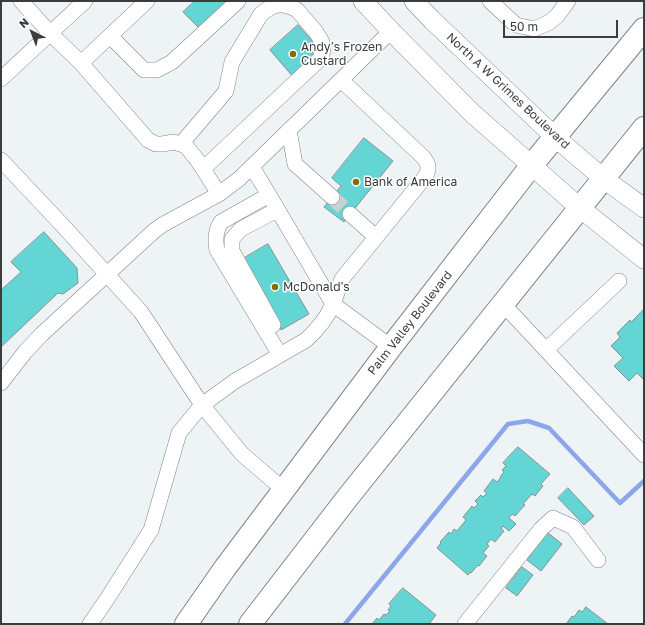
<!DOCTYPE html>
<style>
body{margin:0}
#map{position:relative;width:645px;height:625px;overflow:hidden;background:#eef4f6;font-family:"Golos Text",sans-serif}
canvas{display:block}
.frame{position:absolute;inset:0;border:2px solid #3a3c3d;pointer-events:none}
.north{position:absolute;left:12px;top:12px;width:40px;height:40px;-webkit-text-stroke:3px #fff;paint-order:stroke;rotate:318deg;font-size:11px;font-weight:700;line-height:16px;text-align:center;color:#3a3c3d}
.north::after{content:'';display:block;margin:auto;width:14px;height:18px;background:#3a3c3d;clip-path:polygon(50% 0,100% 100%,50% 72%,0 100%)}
.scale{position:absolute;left:503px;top:20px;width:115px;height:18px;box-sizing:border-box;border:2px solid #3a3c3d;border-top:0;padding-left:5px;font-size:12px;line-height:14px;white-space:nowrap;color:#3a3c3d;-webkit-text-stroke:3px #fff;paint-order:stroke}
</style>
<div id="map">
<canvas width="645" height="625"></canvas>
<div class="frame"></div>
<div class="north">N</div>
<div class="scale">50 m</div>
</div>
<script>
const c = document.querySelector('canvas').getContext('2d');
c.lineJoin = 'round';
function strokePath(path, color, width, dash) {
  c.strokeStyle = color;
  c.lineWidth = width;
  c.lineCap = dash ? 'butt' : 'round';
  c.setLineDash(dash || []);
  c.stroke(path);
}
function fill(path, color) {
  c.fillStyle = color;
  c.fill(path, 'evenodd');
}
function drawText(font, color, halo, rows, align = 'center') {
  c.font = font + ' "Golos Text",sans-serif';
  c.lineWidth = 3;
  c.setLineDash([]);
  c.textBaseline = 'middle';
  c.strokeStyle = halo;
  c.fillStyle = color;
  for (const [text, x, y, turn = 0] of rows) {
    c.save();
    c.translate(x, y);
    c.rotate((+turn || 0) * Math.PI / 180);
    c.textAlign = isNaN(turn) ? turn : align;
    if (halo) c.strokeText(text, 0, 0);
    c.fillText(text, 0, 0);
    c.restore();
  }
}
const stream = new Path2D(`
 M345,624L508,424L528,421L549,428L620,503L644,481`);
const building = new Path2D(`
 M195,1H227L199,28L183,12Z
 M298,25L315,44L309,49L317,57L294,78L270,50Z
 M364,138L393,161L344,222L324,207L341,186L332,178Z
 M44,232L77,268L78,283L63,294L58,293L1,347V290L21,272L11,262Z
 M268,244L309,314L281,330L241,260Z
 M644,309V380L637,373L629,381L614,366L623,358L611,346L620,337L617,333L630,320L631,322Z
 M518,447L550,474L541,484L543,486L535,496L532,494L523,504L525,505L515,516L512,514L509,518L516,524L509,531L503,526L501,529L504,531L495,542L491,539L487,544L489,546L483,553L487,556L479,566L478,565L471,573L470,572L468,575L437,548L441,543L440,542L449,532L451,534L454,529L457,531L466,520L463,517L472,506L474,508L478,504L475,501L481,495L483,497L487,493L484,491L493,479L497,482L501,477H500L504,472L502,470L506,466L503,463Z
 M568,488L594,516L584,525L558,498Z
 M548,533L562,544L541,571L527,560Z
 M522,567L533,575L517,596L506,588Z
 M403,588L436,615L429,624H372L377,618L379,620L384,614L386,615L390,611L388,610L391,606L389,604Z
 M586,607L608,624H566L572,616L574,617L579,610L582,612Z`);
const minorTunnel = new Path2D(`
 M332,197L350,214`);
const minor = new Path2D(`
 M21,1L50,33L81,63L147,1
 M490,1L516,25L534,29L548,23L557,16L568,1
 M110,36L144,70H157L172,62L238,1
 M81,63L148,140L156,144H162L174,142L186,146L198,161L219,194
 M1,79L85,1
 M341,80L422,156C429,164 430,168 425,177L342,279L333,304L391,347
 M289,130L295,164L332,197
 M181,144L226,91L232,62L261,14L271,7L281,4L294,8L298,11L316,32L322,42L323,51L320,59L203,169
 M1,160L65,228L141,312L202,405L242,454L284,490
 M269,195L221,222C215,231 215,240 217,250L280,355
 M350,214L376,237
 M503,304L644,455
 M273,325L232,251V239L241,229L277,210
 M546,350L619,281
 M1,383L25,352L42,334L154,231L162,225L219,194L239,179L391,31
 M90,624L107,599L151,530L179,433L202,405L235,381L306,340C317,330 327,318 333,304L269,195L252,167
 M465,624L541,529L553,518L573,527L598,560`);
const major = new Path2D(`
 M363,1L391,31L472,113L580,208L644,259
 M414,1L432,20L555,137L604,179L644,208`);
const highway = new Path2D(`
 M186,624L225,568L391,347L531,166L644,29
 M250,624L348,497L644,128`);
const markers = [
 [293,54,4,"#816e0a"],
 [356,182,4,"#816e0a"],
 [275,287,4,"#816e0a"]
];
const poiNames = [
 ["Andy's Frozen",301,47],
 ["Custard",301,61],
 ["Bank of America",364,182],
 ["McDonald's",283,287]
];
const streetNames = [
 ["North A W Grimes Boulevard",508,91,43],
 ["Palm Valley Boulevard",410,323,-52]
];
strokePath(stream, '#8ca6ea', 4.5);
fill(building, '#63d5d4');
strokePath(building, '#8a908f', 1);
strokePath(minorTunnel, '#cacfd1', 15, [15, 8]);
strokePath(minor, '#808587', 16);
strokePath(major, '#808587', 20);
strokePath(highway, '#808587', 24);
strokePath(minor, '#fff', 15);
strokePath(major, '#fff', 19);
strokePath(highway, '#fff', 22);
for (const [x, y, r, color] of markers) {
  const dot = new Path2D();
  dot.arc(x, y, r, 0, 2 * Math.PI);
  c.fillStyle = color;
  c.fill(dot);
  strokePath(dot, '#fff', 1.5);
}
drawText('12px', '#3a3c3d', '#fff', poiNames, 'left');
drawText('12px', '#3a3c3d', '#fff', streetNames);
</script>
